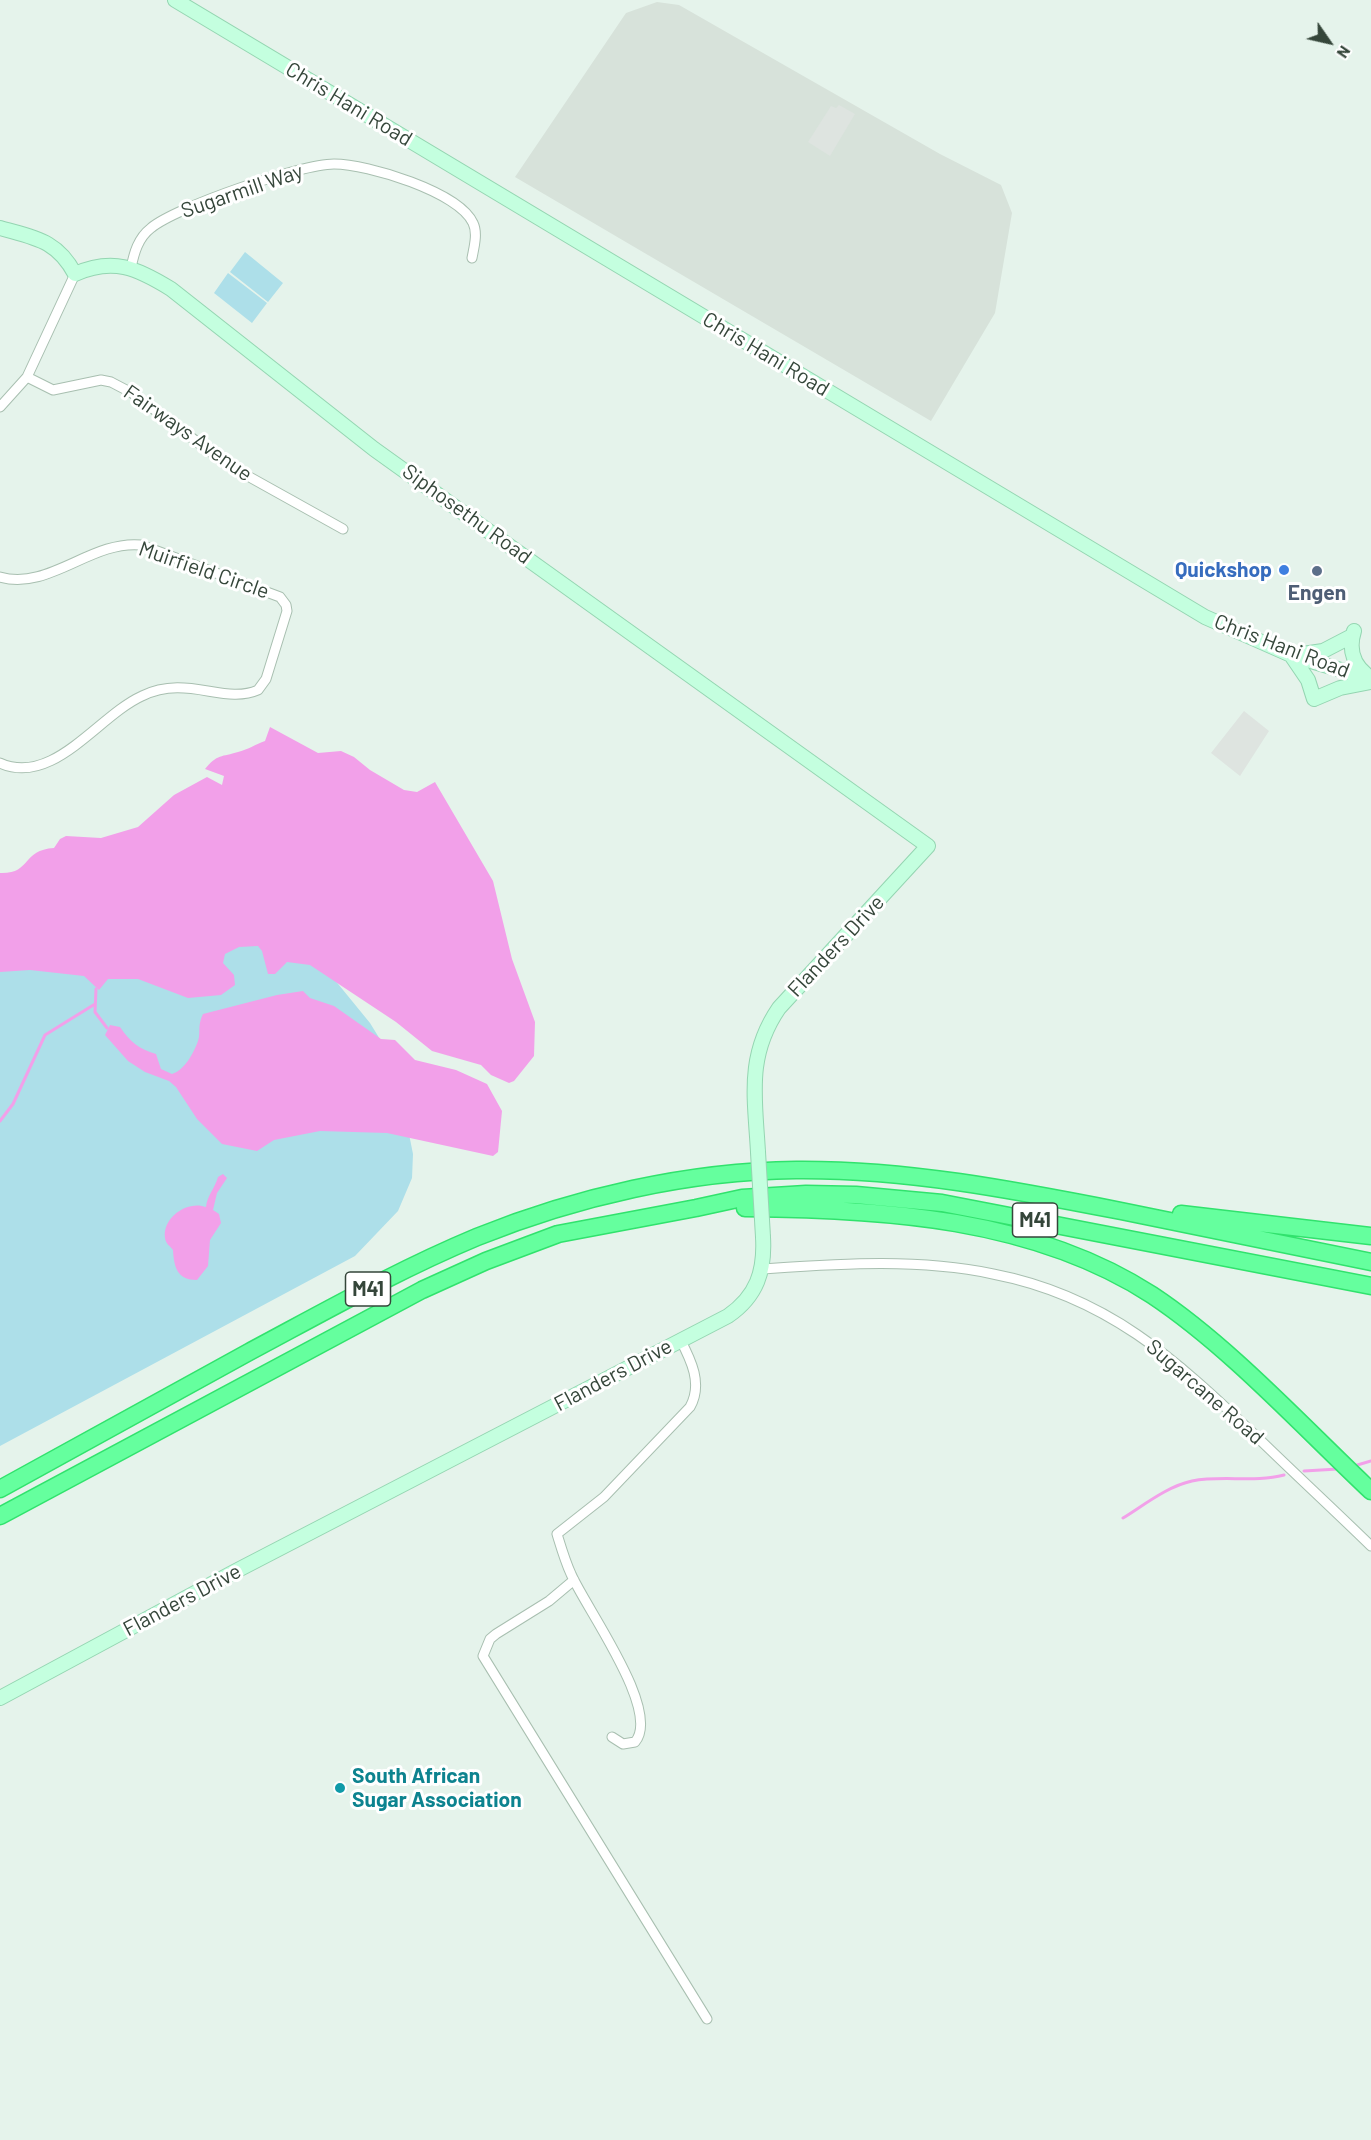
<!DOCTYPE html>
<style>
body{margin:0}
#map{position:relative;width:1371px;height:2140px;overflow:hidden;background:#e5f3eb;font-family:Barlow,sans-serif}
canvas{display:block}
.north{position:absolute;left:1299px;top:12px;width:60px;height:60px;-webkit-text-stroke:4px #fff;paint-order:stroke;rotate:124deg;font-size:16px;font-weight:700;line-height:24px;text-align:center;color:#35463a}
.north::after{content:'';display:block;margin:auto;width:21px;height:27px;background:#35463a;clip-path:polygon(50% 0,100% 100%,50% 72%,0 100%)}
</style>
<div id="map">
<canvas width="1371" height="2140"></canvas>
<div class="north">N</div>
</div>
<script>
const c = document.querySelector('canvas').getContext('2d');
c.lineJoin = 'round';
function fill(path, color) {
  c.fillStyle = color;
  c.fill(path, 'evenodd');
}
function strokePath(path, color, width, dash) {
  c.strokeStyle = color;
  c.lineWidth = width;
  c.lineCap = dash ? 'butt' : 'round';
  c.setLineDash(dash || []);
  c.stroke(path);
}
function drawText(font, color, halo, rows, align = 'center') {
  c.font = font + ' Barlow,sans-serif';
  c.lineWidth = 6;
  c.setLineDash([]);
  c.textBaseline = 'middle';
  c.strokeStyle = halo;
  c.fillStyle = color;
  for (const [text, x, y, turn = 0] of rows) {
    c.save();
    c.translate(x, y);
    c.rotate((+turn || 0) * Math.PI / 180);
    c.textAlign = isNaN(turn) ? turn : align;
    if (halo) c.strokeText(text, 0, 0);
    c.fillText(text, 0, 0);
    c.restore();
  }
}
const industrial = new Path2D(`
 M657,2L679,5L940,154L1001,185L1012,213L995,313L931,421L515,177L626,13Z`);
const green = new Path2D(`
 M245,252L283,283L268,302L230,272Z
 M228,273L267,303L252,323L214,293Z
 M0,878L303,941L370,1023L386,1049L402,1099L413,1154L412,1178L398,1211L355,1256L0,1446Z`);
const parking = new Path2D(`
 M839,105L855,114L830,156L808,142L831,106L836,108Z
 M1244,711L1269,731L1240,776L1211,753Z`);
const water = new Path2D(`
 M270,727L318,753L341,751L354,757L370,770L404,790L417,792L435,782L493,881L512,959L535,1022L534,1056L514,1081L509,1083L491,1075L481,1065L432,1051L396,1022L310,965L287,962L275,974H268L262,951L258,946L239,947L225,954L223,963L234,975L235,985L221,995L188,998L138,979H108L99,990L84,976L30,970L0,972V873C32,874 21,850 54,848L60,839L66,836L101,838L138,827L174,795L207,777L222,785L224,776L205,769C217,754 222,757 238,752C247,750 256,744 265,741Z
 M303,991L310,998L334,1006L381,1039L395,1040L415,1060L456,1070L487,1084L502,1111L498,1152L493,1156L387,1133L320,1131L274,1140L257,1151L222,1144L197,1119L176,1087L169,1081L145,1072L128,1061L105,1035L110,1025L120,1027C130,1042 139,1049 156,1054L161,1069L172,1074C185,1070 194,1052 198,1041C201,1033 197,1026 203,1014L277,995Z
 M223,1174L227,1178L217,1193L213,1210L219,1214L221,1223L210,1240L208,1266L197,1280C177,1280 174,1267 173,1250C169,1245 166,1244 165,1238C162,1217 188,1200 206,1207C207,1196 215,1188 218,1177Z`);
const stream = new Path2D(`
 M96,989L95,1012L107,1028
 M0,1121L13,1104L45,1035L95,1004
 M1354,1466L1371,1461
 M1304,1471L1338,1469
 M1123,1518C1144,1505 1168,1486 1192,1481C1223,1475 1254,1483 1284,1475`);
const street = new Path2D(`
 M131,268C134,253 138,238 151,228C176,207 301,164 334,164C368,164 459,192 473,223C478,233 474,247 472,258
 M27,377L53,390L101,380L111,382L132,393L228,465L343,529
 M0,407L27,377L75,274
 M0,577C49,591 91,540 141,545L280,597L286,605L287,611L266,679L258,690C224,705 187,674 142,696C98,716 53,787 0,763
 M761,1269C838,1264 917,1258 993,1274C1107,1296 1175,1359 1256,1436C1294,1473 1333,1509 1371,1546
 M574,1580L549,1601L496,1634L490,1639L483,1656L707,2019
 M612,1737L623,1744L635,1742C662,1711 585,1607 571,1574C565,1561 561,1547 557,1534L604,1497L690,1407C703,1384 691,1360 680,1339`);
const secondary = new Path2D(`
 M175,0L1205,617L1291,655L1371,679
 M0,228C35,238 57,240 75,274C113,257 137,268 171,289L374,449L928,846L779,1008C746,1056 755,1098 758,1152
 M1354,631C1348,650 1354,667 1371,678
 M1291,655L1308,680L1314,699L1340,688L1370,682
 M1296,655L1323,651L1350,637
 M0,1698L234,1572L728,1316C757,1296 765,1271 763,1237`);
const highway = new Path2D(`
 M745,1208C883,1209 1033,1218 1152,1295C1229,1346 1303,1427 1371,1491
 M1181,1214L1371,1236
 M0,1489C83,1443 166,1398 249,1352C324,1312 398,1270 477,1237C576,1197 689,1171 796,1170C906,1169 1014,1190 1121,1211C1204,1228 1288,1245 1371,1262
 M0,1516L422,1290L486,1261L558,1234L696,1208L742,1198L806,1194L856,1195L942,1203L1371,1286`);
const secondaryBridge = new Path2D(`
 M758,1152L763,1237`);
const markers = [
 [1284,570,6,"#3f7fe0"],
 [1317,571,6,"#5c6f8a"],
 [340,1788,6,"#0f9aa8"]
];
const shields = [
 [1035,1220,45],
 [368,1289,45]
];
const shieldNames = [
 ["M41",1035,1220],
 ["M41",368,1289]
];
const streetNames = [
 ["Chris Hani Road",349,104,31],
 ["Sugarmill Way",242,191,-19],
 ["Chris Hani Road",766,354,31],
 ["Fairways Avenue",188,433,35],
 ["Siphosethu Road",467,514,36],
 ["Muirfield Circle",204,570,19],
 ["Chris Hani Road",1282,646,21],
 ["Flanders Drive",836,946,-47],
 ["Flanders Drive",613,1375,-28],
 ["Sugarcane Road",1205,1392,41],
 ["Flanders Drive",182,1600,-28]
];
const shopNames = [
 ["Quickshop",1272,570]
];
const serviceNames = [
 ["Engen",1317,593]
];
const cultureNames = [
 ["South African",352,1776],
 ["Sugar Association",352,1800]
];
fill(industrial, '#d7e2da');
fill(green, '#addfe9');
fill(parking, '#dee4e0');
fill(water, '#f2a0e9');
strokePath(stream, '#f2a0e9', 3);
strokePath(street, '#a8bfb0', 11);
strokePath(secondary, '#94d5b1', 16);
strokePath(highway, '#31e26d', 19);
strokePath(street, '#fff', 9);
strokePath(secondary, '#c4ffdf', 14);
strokePath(highway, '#65ff9e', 16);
strokePath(secondaryBridge, '#94d5b1', 16, []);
strokePath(secondaryBridge, '#c4ffdf', 14);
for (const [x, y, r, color] of markers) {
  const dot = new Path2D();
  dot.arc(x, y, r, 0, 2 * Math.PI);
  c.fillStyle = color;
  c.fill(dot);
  strokePath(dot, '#fff', 2);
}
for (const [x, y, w] of shields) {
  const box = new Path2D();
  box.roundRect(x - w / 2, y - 17, w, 34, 4.5);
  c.fillStyle = '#fff';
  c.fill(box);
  strokePath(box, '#35463a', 1.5);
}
drawText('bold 20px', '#35463a', null, shieldNames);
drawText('21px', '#35463a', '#fff', streetNames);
drawText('bold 21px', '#366cbe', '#fff', shopNames, 'right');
drawText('bold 21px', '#4e5e75', '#fff', serviceNames);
drawText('bold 21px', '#0d838f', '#fff', cultureNames, 'left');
</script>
